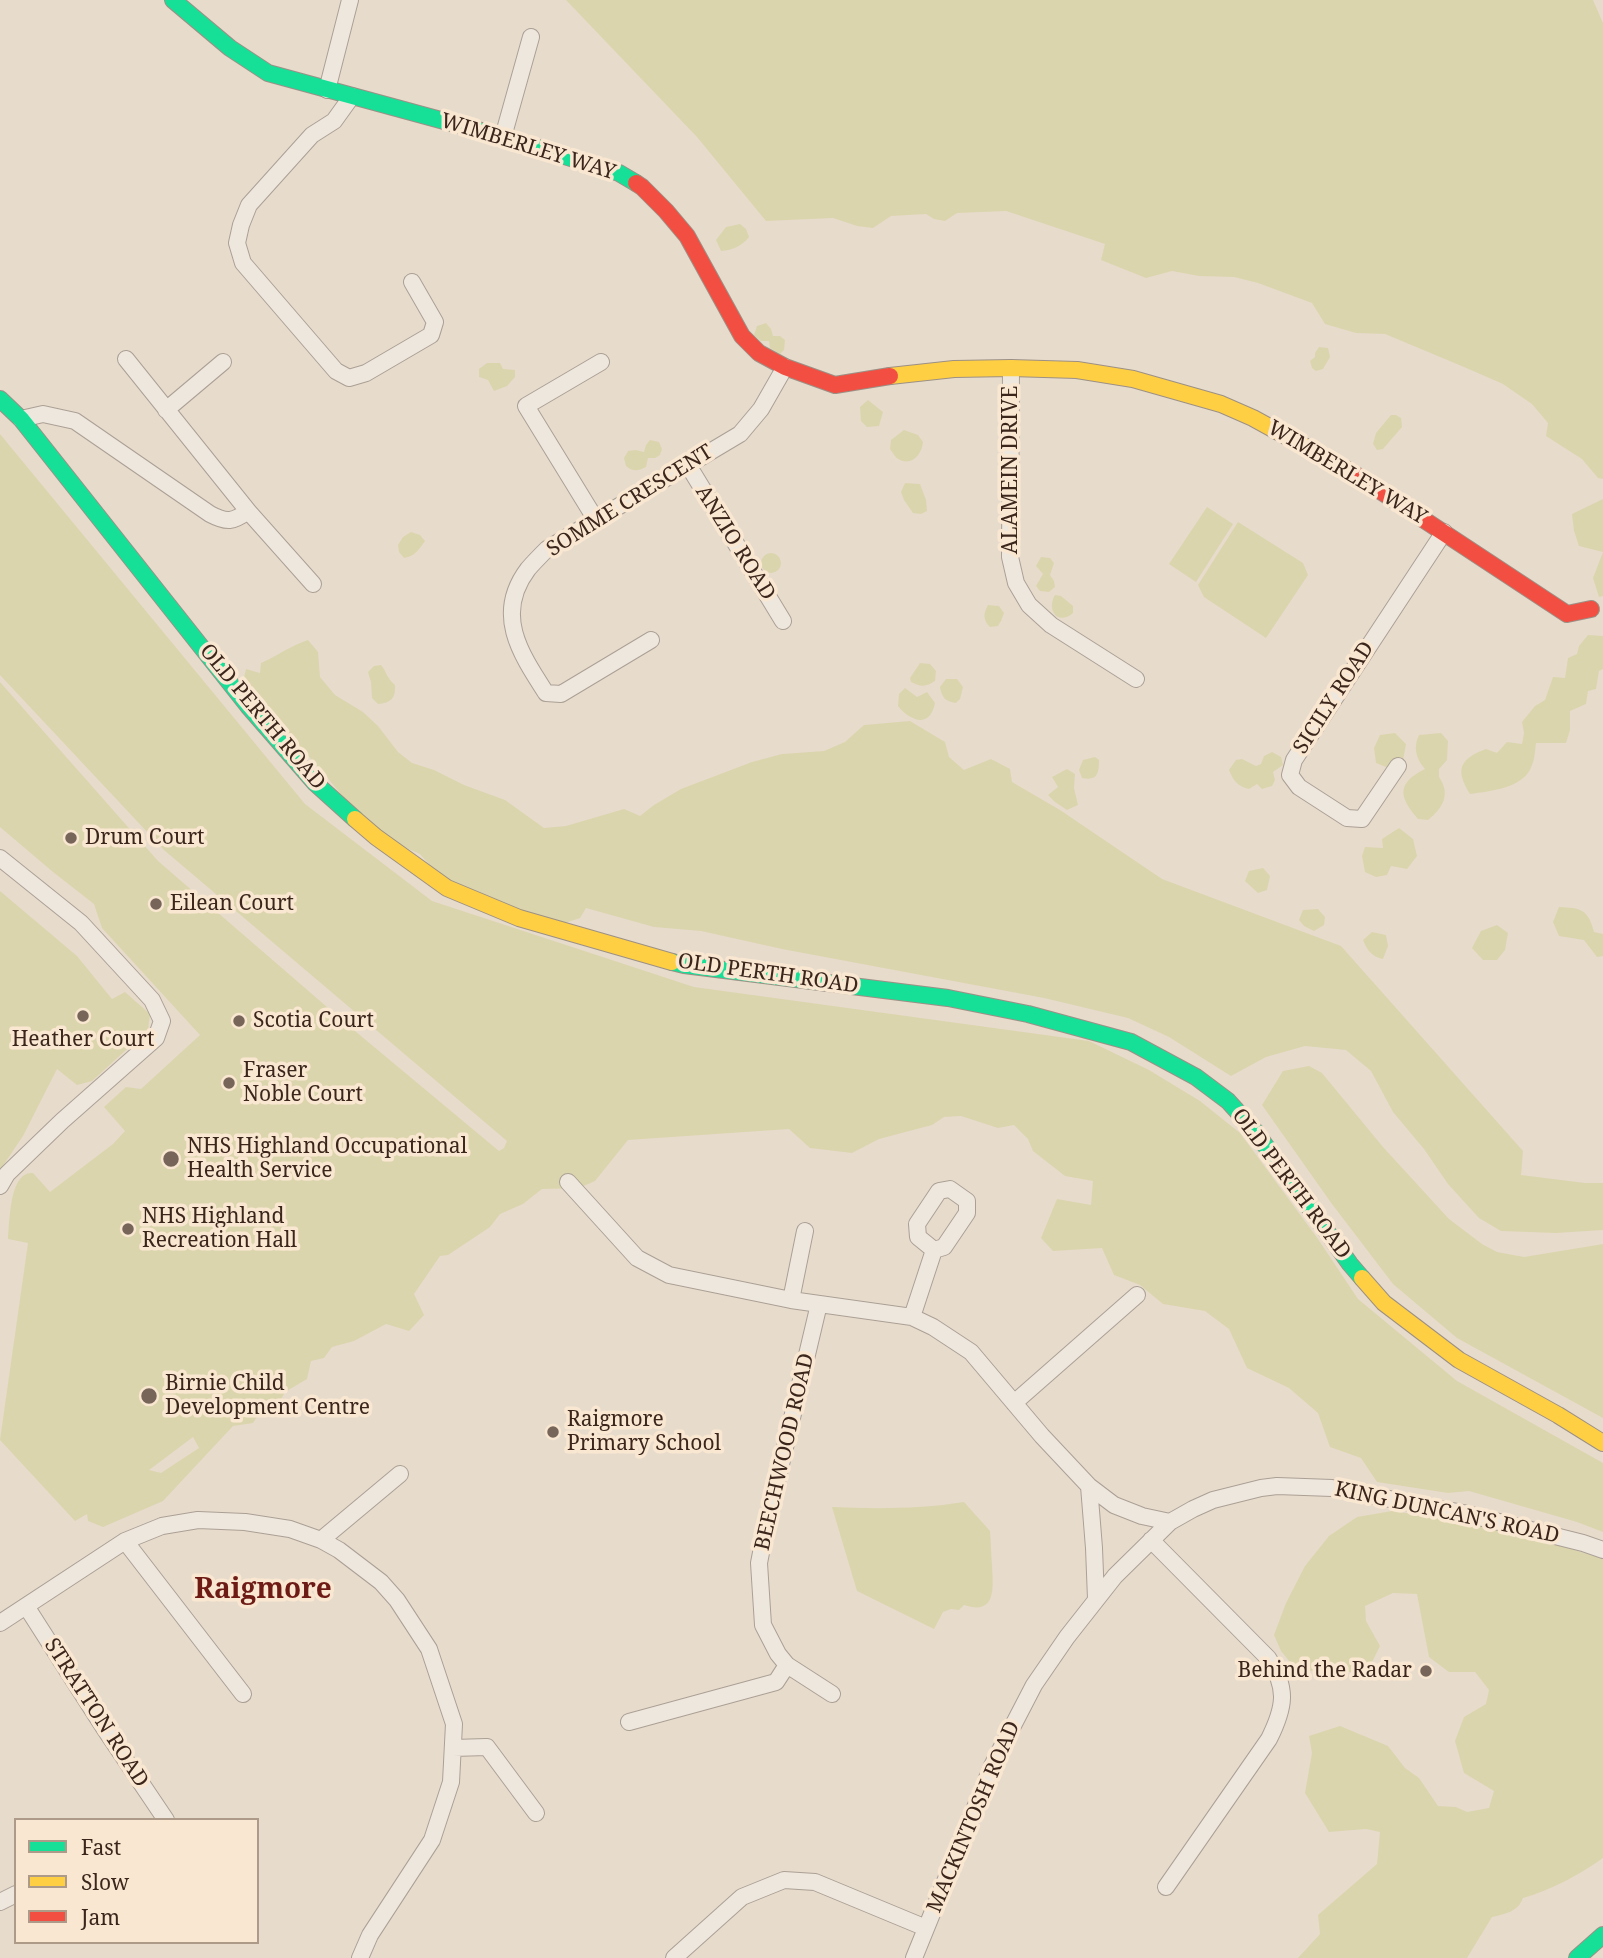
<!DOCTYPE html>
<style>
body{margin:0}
#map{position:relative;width:1603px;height:1958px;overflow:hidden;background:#e7dbcc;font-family:"Noto Serif",serif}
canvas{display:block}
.legend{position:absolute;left:14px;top:1818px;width:245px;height:126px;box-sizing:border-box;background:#f9e7d1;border:2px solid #ad9a89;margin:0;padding:9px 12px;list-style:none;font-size:21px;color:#3c261c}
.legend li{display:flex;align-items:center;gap:14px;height:35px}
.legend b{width:35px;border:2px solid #ad9a89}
</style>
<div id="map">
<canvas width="1603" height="1958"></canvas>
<ul class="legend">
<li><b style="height:9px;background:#16e098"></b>Fast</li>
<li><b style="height:9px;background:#ffcf43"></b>Slow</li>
<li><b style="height:9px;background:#f24e42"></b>Jam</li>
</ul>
</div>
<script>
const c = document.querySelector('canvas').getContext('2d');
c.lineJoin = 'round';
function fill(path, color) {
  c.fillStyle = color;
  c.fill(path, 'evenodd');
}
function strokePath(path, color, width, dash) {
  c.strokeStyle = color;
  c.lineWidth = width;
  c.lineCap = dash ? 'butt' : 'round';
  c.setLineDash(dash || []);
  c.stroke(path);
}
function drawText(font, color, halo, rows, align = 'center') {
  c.font = font + ' "Noto Serif",serif';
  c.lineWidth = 7;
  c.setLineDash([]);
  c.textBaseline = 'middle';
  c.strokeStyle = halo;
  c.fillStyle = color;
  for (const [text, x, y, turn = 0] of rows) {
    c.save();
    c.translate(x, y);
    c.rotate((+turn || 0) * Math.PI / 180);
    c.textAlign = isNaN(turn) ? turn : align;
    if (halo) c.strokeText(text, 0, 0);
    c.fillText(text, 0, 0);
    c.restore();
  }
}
const green = new Path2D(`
 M566,0H1593L1603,23V479L1598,478L1582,459L1546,436L1548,423L1532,404L1503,384L1464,367L1385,334L1356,333L1325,324L1312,303L1258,283L1234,277L1199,276L1172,271L1146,278L1101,260L1105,244L1006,211L957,213L945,221L934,219L926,214L891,216L873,228L857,226L833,218L766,221L697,137Z
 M740,224L746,229L749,237C742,246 733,250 721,251L716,240L726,227Z
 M766,323L771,329L773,336H780L785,340L784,350L780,354L770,348L769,341H761L754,335L757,326Z
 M1319,347L1328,348L1330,357L1323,369L1316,371L1312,368L1310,361L1315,357V353Z
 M487,363H500L503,369L515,370V377L507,386L494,391L488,380L479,377V369Z
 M868,400L883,412L879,426L867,427L861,421L860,407Z
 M1391,415H1396L1401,418L1402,427L1383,449L1377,450L1373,444L1376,433Z
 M904,430L918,435L923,442C922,454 912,467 898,459C895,457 893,453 890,449L891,440Z
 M0,434L305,804L432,901L694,987L1089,1041L1149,1070L1200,1101L1240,1133L1318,1239L1358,1299L1457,1381L1603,1463V1532L1577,1522L1469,1491L1448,1493L1377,1482L1361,1458L1330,1447L1318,1413L1289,1388L1247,1368L1229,1329L1205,1311L1163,1304L1140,1285L1114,1275L1102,1248L1053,1251L1041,1238L1057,1199L1091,1205L1093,1181L1065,1176L1033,1151L1028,1139L1014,1125L998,1128L961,1116L944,1117L932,1125L879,1139L852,1153L810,1148L789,1129L628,1140L595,1181L579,1188L542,1189L523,1204L500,1214L490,1227L448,1255L440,1256L414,1294L424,1315L409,1331L386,1324L354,1341L332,1347L324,1358L311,1361L307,1379L285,1392L279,1403L264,1406L253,1423L233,1426L163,1501L103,1527L88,1521L87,1514L75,1521L0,1440L28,1243L8,1239C10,1222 9,1171 33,1173L50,1192L113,1144L125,1131L104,1107L126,1087L141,1089L200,1035L102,928L94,904L53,872L0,827V682L158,861L349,1026L499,1151L504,1148L507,1141L164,850L0,675ZM193,1437L199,1448L161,1473L149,1470Z
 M650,440L659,442L662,449L660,455L655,458H648L646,467C638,471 633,472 626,466L624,458L628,451L636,450L644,452L646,445Z
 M905,483L920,484L926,500L927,511L921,514L913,513L904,500L901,492Z
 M1603,499V596L1599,597L1593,578L1603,552L1579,546L1574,531L1572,514Z
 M1207,507L1233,524L1196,582L1169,564Z
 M1238,522L1303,563L1308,575L1266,638L1204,597L1198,585Z
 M411,532L420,535L425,541C419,549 416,556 404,558L399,552L398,545L403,537Z
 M761 563a10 10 0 1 1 20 0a10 10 0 1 1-20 0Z
 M1041,557L1050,558L1054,563L1050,575L1054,581L1055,587L1049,592L1040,591L1036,586L1043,574L1036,566Z
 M1055,595L1061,596L1073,606V613C1058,626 1046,610 1055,595Z
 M988,605L999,606L1004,613L1001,621L998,626L990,627C983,620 983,614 988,605Z
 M1588,635L1603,636V669L1599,671L1596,689L1588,691L1586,704L1570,711V730L1566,743H1536C1535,750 1535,758 1532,765C1525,788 1491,791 1470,794C1455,770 1459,759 1486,749L1497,753L1507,742L1522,744L1524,733L1522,722L1535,706L1545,700L1553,677L1565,678L1568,658L1577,654L1579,646Z
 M308,640L318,652L320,677L335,695L363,712L378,726L398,752L412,763L434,770L464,785L505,800L544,828L566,826L624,809L640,816L654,805L681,789L752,762L782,754L824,751L845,742L864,725L910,721L945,742L949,757L964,770L991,759L1010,769L1012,782L1060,810L1162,879L1341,946L1523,1151L1521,1175L1585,1183H1603V1230L1556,1233L1501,1231L1479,1218L1448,1184L1424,1149L1393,1112L1371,1071L1346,1050L1305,1046L1266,1057L1231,1076L1169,1037L1128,1018L1044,998L782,949L701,931L654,927L586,908L580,918L553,927L445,883L420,854L397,844L362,820L326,776L265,707L252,696L243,682L246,669L260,673L261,663C277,656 292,645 308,640Z
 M920,663L930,664L936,671L935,681C926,687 921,687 911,682L910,678Z
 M381,665C388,674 386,677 395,685C396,698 391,703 378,704L372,698L371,682L368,672L374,666Z
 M946,679H957L963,687L960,699L956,703C945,701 942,698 940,687Z
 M905,688L917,697L927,692L935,703C930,729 910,721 898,706L899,694Z
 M1395,733L1406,744L1403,760L1391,769L1376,763L1374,748L1380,735Z
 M1441,733L1448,741L1447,760L1439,769V777C1451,794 1443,808 1428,820L1418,819C1398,796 1397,783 1425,769C1416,759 1413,747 1419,735Z
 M1272,752L1281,757L1283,765L1273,772L1275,780L1272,786L1262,789L1257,784L1249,789C1238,787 1233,780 1229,770L1236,760L1242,759L1256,766L1261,764L1264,756Z
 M1095,757L1099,760C1099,774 1097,781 1082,778L1079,770L1083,760Z
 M1067,769L1075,774L1074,788L1078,805L1067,810L1055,802L1048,795L1058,787L1052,777Z
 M1399,828L1413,839L1417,856L1407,869L1391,866L1387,875L1376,877L1365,872L1362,856L1365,847L1383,848L1382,839Z
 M1263,868L1270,876L1267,890L1258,893L1245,881L1249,871Z
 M0,891L77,956L112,999L125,992L150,1014L148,1030L92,1081L77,1085L57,1069L23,1136L0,1170Z
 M1559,907C1581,908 1588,909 1594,932L1603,934V956L1597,957L1584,940L1559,936L1553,922Z
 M1318,909L1325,917L1324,925L1314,931L1304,926L1299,920L1303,910Z
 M1497,925L1508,933L1505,950L1497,960H1483L1472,948L1481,931Z
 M1372,932L1386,935L1388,946L1383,959C1372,957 1367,950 1363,940Z
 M1309,1066L1322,1073L1383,1147L1449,1219L1482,1244L1497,1252L1524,1257L1603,1244V1418L1457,1338L1393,1284L1332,1204L1262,1105L1283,1071Z
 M964,1502L990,1531C991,1542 991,1554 992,1565C993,1587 997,1616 964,1605L959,1610L951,1609L943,1612L934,1629L857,1591L832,1507C876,1509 920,1509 964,1502Z
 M1392,1511L1483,1524L1530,1536L1603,1559V1858C1581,1874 1549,1891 1523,1898C1518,1912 1505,1914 1492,1917L1467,1958H1298L1320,1934L1318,1915L1377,1864L1380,1832L1366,1829L1329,1832L1305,1793L1312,1753L1309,1736L1340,1726L1388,1746L1405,1768L1419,1778L1438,1806L1456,1807L1467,1812L1489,1808L1494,1791L1464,1773L1455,1741L1464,1717L1486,1704L1489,1690L1475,1672H1449L1429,1657L1417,1594L1393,1593L1365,1606L1366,1621L1380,1646L1368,1670L1356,1673L1327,1668L1299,1673L1281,1651L1274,1635L1286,1603L1305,1566L1329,1536L1357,1517Z`);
const street = new Path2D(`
 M327,90L350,0
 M352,96L334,121L312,135L249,205L241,225L237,243L243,263L336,371L349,378L366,373L431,335L435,322L412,282
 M503,137L531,37
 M1011,368L1010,557L1016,583L1029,605L1051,625L1136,679
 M166,410L223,362
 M21,419L43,414L75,421L210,514C227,523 233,522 248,511L126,359
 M688,465L783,621
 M248,511L313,584
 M596,520L526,406L601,362
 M651,640L561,694L546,693C520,653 494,614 528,569C534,562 541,555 547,549L740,434L761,409L785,367
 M1398,766L1362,819L1347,818L1299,787L1290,775L1294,760L1444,532
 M0,858L81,923L152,1000L162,1021L156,1038L62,1121L7,1174L0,1186
 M568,1182L637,1258L669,1275L791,1300L912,1317L933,1327L971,1352L1042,1436L1089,1486L1114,1505L1142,1516L1170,1522
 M791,1300L805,1231
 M819,1304L765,1532L759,1563L763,1625L778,1654L787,1665L832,1694
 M912,1317L934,1250L944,1247L967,1213V1201L950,1189L939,1191L917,1224L918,1237L934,1250
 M1014,1403L1137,1295
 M1089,1486L1094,1548L1096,1599
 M321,1540L400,1474
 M1151,1540L1268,1658C1288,1688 1285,1707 1269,1739L1166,1887
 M125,1541L243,1694
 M26,1606L104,1728L166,1820
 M0,1623L125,1541L162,1526L198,1520L245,1522L290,1529L321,1540L339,1550L381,1582L397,1600L429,1649L454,1724L451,1782L432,1840L370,1935L360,1958
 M629,1722L776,1682L787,1665
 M453,1748L487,1747L536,1813
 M0,1902L16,1894
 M674,1958L742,1897L784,1880L815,1882L926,1928
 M914,1958L992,1766L1034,1685L1067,1637L1115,1576L1170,1522L1193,1509L1213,1500L1261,1488L1277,1486L1332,1488L1463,1513L1583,1543L1603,1550`);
const fast = new Path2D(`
 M173,0L230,48L268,73L503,137L619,173L636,183
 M0,399L21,419L248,706L315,783L355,819
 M672,962L684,965L948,998L1028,1014L1131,1042L1196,1077L1228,1101L1255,1131L1350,1264L1362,1278
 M1577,1958L1603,1935`);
const slow = new Path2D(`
 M890,376L954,369L1011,368L1077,370L1133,379L1221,404L1253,418L1353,473
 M355,819L376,837L447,888L519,918L672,962
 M1362,1278L1384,1303L1459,1360L1558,1415L1603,1443`);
const jam = new Path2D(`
 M636,183L642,187L666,211L687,236L742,336L759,353L785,367L835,385L890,376
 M1353,473L1567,614L1591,609`);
const markers = [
 [71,838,7,"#78655a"],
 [156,904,7,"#78655a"],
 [83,1016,7,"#78655a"],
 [239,1021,7,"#78655a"],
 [229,1083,7,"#78655a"],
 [171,1159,9,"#78655a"],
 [128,1229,7,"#78655a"],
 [149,1396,9,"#78655a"],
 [553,1432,7,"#78655a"],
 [1426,1671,7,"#78655a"]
];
const streetNames = [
 ["WIMBERLEY WAY",528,147,17],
 ["ALAMEIN DRIVE",1011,470,-90],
 ["WIMBERLEY WAY",1347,473,31],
 ["SOMME CRESCENT",630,501,-32],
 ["ANZIO ROAD",735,543,58],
 ["SICILY ROAD",1334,698,-57],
 ["OLD PERTH ROAD",262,717,50],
 ["OLD PERTH ROAD",768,974,8],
 ["OLD PERTH ROAD",1291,1184,53],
 ["BEECHWOOD ROAD",785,1452,-77],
 ["KING DUNCAN'S ROAD",1447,1513,12],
 ["STRATTON ROAD",96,1713,57],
 ["MACKINTOSH ROAD",974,1817,-67]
];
const poiNames = [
 ["Drum Court",85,838],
 ["Eilean Court",170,904],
 ["Scotia Court",253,1021],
 ["Heather Court",83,1040,"center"],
 ["Fraser",243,1071],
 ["Noble Court",243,1095],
 ["NHS Highland Occupational",187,1147],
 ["Health Service",187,1171],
 ["NHS Highland",142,1217],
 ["Recreation Hall",142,1241],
 ["Birnie Child",165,1384],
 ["Development Centre",165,1408],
 ["Raigmore",567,1420],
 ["Primary School",567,1444],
 ["Behind the Radar",1412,1671,"right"]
];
const districtNames = [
 ["Raigmore",263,1590]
];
fill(green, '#dbd5ad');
strokePath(street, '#aca095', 18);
strokePath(fast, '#9c9085', 18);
strokePath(slow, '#9c9085', 18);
strokePath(jam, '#9c9085', 18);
strokePath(street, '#eee7de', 16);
strokePath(fast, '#16e098', 16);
strokePath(slow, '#ffcf43', 16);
strokePath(jam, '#f24e42', 16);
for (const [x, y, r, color] of markers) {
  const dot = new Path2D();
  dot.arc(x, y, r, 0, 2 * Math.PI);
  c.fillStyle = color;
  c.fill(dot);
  strokePath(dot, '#f9e7d1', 2.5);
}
drawText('21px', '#3c261c', '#f9e7d1', streetNames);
drawText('21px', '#3c261c', '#f9e7d1', poiNames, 'left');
drawText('bold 28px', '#6e1b16', '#f9e7d1', districtNames);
</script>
